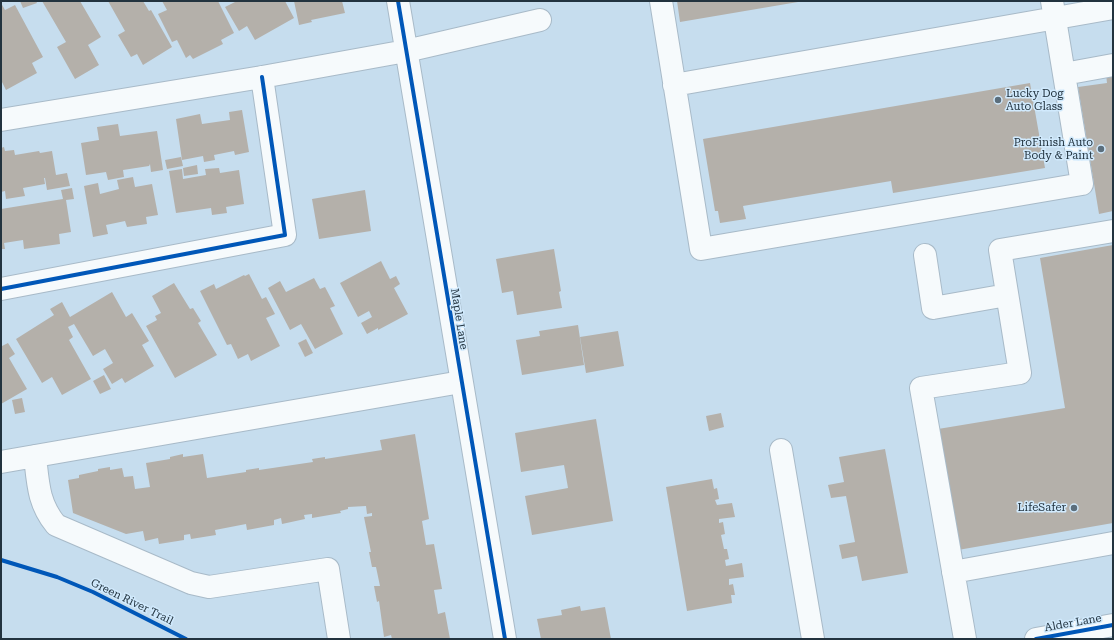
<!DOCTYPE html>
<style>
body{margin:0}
#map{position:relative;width:1114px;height:640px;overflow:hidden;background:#c6ddee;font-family:"Roboto Serif",serif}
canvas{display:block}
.frame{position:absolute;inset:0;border:2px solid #22333f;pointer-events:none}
</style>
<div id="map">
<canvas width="1114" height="640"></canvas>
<div class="frame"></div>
</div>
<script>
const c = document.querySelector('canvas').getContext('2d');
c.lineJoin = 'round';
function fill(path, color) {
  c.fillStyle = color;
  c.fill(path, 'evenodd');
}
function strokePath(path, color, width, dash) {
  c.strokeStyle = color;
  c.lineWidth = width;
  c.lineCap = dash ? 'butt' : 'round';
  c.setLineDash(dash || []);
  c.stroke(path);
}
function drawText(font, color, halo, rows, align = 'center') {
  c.font = font + ' "Roboto Serif",serif';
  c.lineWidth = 3;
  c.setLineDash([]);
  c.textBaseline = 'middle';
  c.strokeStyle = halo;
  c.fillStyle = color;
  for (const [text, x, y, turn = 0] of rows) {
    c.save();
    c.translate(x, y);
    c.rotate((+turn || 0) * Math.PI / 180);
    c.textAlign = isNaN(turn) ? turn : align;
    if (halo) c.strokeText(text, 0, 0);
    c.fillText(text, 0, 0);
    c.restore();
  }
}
const building = new Path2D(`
 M20,1H36L37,3L23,8Z
 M42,1H80L101,37L88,45L99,65L75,79L57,47L66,42Z
 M108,1H143L149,11L151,10L172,47L143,65L137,54L131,57L118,35L125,31Z
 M162,1H218L234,33L221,40L223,44L193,59L190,55L186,58L177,40L172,42L158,14L167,10Z
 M234,1H285L294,18L255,40L247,26L239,31L225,7L235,2Z
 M294,1H342L345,13L311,20L312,22L299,25Z
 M677,1H798V2L680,22Z
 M1,3L5,10L15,5L43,57L32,63L37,73L6,90L1,80Z
 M1113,73V211L1099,214L1078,87L1107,83L1106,74Z
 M1030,83L1045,168L893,193L891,181L743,206L746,219L720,223L718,211H715L703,139Z
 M242,110L249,152L235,155L234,151L214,155L215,160L204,162L203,156L182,160L176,119L200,114L202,124L230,120L229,112Z
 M118,124L120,136L157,131L163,170L151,172L150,164L149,166L123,170L124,177L108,180L106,172L86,175L81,143L99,140L97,127Z
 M4,147L5,151L14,150L15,155L39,151L40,153L52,151L56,175L67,173L70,186L47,190L45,178H44L45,184L23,188L25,196L6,199L5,191L1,192V148Z
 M181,157L183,166L167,169L165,160Z
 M197,165L198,174L184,176L183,168Z
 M219,168L220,173L239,170L244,204L226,207L227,213L212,215L211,208L176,213L169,171L182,169L183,179L206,175L205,169Z
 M133,177L135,187L152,184L158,215L146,217L147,224L127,227L125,221L106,225L108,234L93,237L84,186L98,183L100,194L119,189L117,180Z
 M72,188L74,199L66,200L71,232L59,234L60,244L24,249L23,240L4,243L5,249H1V209L63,199L61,190Z
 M365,190L371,231L319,239L312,199Z
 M1113,245V523L958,550L938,429L1065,408L1040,258Z
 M554,249L561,291L559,292L562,308L517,315L513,291L502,293L496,259Z
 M381,261L390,279L396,276L400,284L394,288L408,314L378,330V328L367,334L361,323L372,317L369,311L358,317L340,283Z
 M249,274L262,299L266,297L275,314L266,318L280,346L251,361L248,354L238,359L231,344L227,345L200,291L214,284L216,289L244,275L245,276Z
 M314,278L320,289L325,287L335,306L330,308L343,334L315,349L301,324L290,330L268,288L280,281L286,292Z
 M174,283L190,309L193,308L201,321L198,323L217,355L175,378L146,326L157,320L155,316L161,313L152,296Z
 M112,292L126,317L132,313L149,341L142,345L154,366L125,383L122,378L112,384L103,369L113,363L105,349L93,356L74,324L68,327L73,337L69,340L91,379L62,395L52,377L42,383L16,339L54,315L50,309L62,302L70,317Z
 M578,325L584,365L522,375L516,340L540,336L539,331Z
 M618,331L624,366L586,373L580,337Z
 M306,339L313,353L305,357L298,343Z
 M1,343L2,346L8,343L15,354L9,358L27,389L1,404Z
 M104,375L111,389L100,394L93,381Z
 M22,398L25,412L15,414L12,400Z
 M721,413L724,427L709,431L706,416Z
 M596,419L613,521L532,535L525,496L568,488L564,465L521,472L515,433Z
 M415,434L429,519L422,521L426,545L434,544L442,589L434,590L438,614L445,612L450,639H392L391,635L384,637L379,601L377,602L374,586H380L376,567H372L369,552H371L364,517L372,516V513L367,514L366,506L348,507V509L340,511L341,513L312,518V514L304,515L305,519L282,524L281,518L274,520V525L247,530L246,524L215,530L216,535L191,539L190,534L184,535V540L159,544L158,538L145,541L143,531L126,534L73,513L68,480L79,478V475L98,471V469L110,467V470L122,468L124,477L133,476L135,489L150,487L146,463L170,459V457L183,454V457L203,454L207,478L246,472V470L259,468V470L313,462L312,459L325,457V459L382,450L380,440Z
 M885,449L908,573L862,581L857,556L842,559L839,545L855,542L846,496L831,498L828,485L844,482L839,457Z
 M712,479L714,489L717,488L719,499L715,500L717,505L732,503L735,517L719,519V523L723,522L725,534L721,535L724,549H727L729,559L725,560L726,566L742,563L744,577L729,579V585L733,584L735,595H731L732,603L687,611L666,487Z
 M580,606L581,611L605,607L611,639H541L537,619L562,615L561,610Z`);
const minor = new Path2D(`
 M398,1L505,639
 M661,1L701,249L1082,184L1052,1
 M1064,74L1113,65
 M674,85L1113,8
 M1,120L262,77L406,51L540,20
 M925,255L933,308L1007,295
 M1,289L285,235L262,77
 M781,450L813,639
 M35,456C38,483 38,503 56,525L191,583L209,587L328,569L339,639
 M1,462L461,382
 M953,572L1113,543
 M965,639L921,388L1020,373L1000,250L1113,231
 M1036,639L1113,625`);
const cycleway = new Path2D(`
 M398,1L505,639
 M1,289L285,235L262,77
 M1,560L57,577L93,592L186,639
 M1036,639L1113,625`);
const markers = [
 [998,100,4,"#5b6e7c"],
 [1101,149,4,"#5b6e7c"],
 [1074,508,4,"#5b6e7c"]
];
const poiNames = [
 ["Lucky Dog",1006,94,"left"],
 ["Auto Glass",1006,107,"left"],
 ["ProFinish Auto",1093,143],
 ["Body & Paint",1093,156],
 ["LifeSafer",1066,508]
];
const streetNames = [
 ["Maple Lane",459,319,81],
 ["Green River Trail",132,602,26],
 ["Alder Lane",1073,623,-10]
];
fill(building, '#b4b0aa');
strokePath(minor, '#a8bac8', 24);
strokePath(minor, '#f6fafc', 22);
strokePath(cycleway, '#0057b8', 4);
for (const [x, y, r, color] of markers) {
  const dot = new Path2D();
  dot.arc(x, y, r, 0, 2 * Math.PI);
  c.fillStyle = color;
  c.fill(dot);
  strokePath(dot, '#d1eafd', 1.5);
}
drawText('11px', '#22333f', '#d1eafd', poiNames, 'right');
drawText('11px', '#22333f', '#d1eafd', streetNames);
</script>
